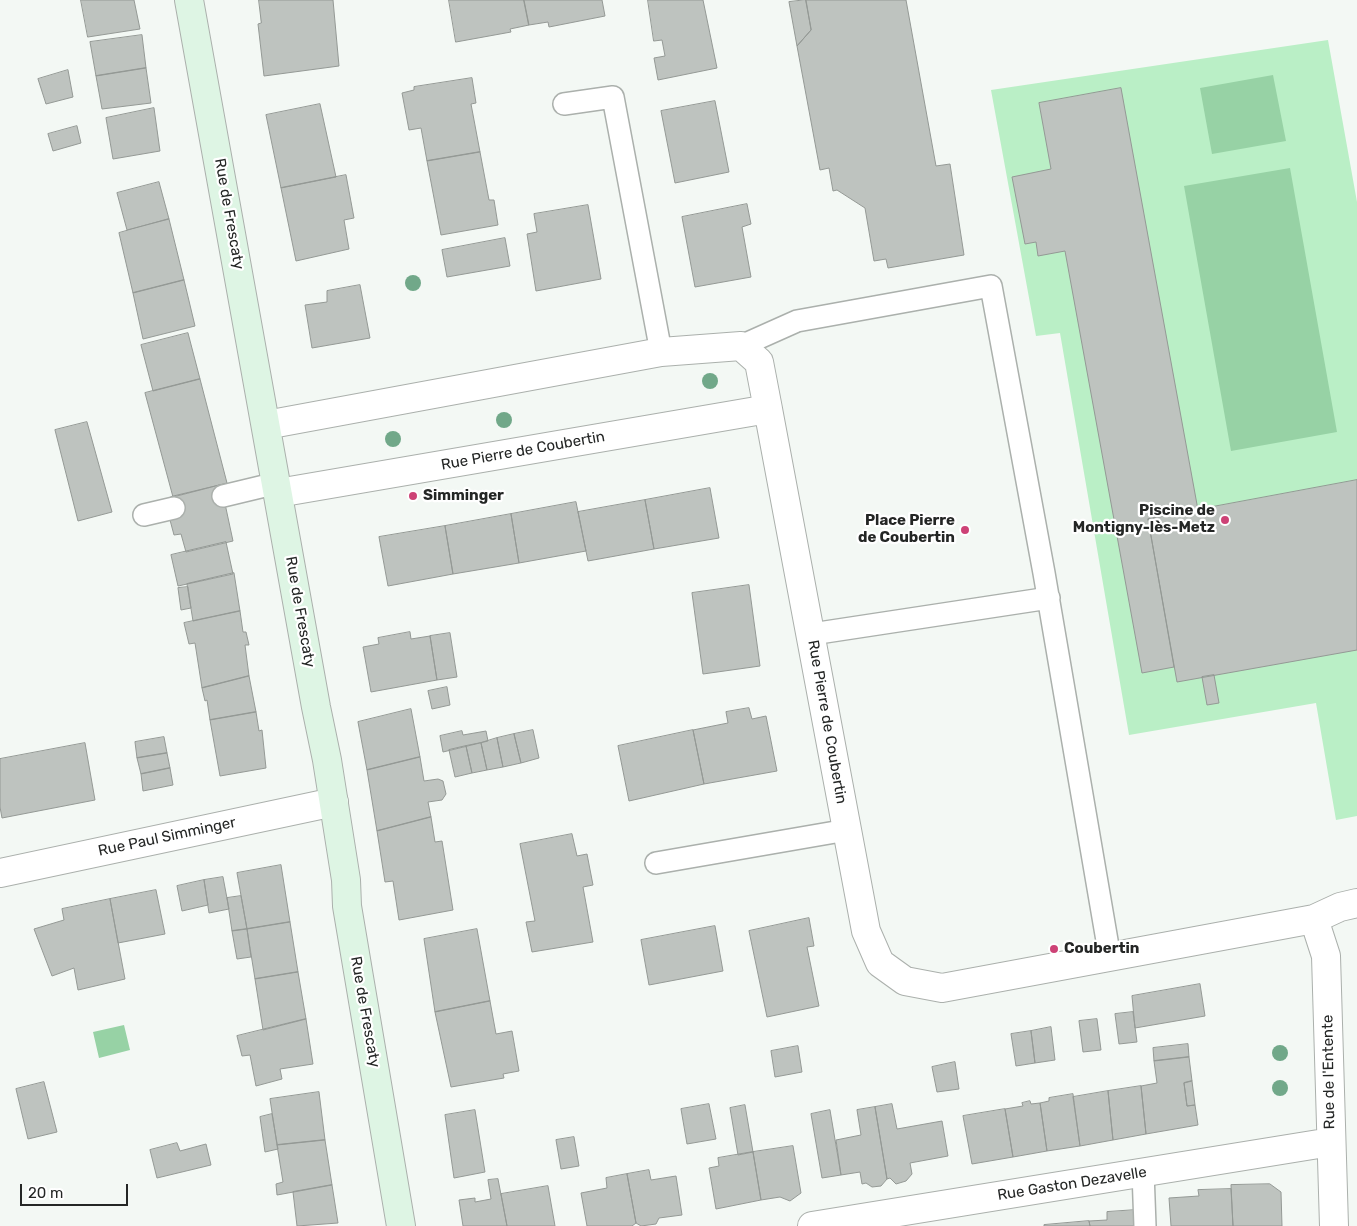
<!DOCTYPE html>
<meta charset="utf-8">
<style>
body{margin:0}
#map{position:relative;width:1357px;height:1226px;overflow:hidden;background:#f3f8f4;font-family:Rubik,sans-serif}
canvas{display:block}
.scale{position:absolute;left:20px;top:1184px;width:108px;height:22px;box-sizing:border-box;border:2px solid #242625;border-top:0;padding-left:6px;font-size:15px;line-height:18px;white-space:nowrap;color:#242625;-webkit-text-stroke:4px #fff;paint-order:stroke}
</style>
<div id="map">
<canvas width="1357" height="1226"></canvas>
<div class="scale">20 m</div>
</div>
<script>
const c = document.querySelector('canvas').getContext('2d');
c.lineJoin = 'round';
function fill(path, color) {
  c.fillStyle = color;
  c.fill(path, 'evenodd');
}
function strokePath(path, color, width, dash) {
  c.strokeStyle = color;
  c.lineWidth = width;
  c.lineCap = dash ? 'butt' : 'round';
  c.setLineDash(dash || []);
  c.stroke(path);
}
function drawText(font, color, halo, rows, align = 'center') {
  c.font = font + ' Rubik,sans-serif';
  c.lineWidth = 4.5;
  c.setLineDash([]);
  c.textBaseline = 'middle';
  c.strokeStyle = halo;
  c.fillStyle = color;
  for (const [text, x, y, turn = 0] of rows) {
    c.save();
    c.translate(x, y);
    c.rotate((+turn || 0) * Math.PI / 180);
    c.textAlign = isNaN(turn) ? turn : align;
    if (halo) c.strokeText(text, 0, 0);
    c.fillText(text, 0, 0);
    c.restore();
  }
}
const green = new Path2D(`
 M1328,40L1357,202V816L1336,820L1316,703L1129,735L1060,333L1036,336L991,90Z`);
const water = new Path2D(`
 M1273,75L1286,141L1212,154L1200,88Z
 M1290,168L1337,432L1231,451L1184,186Z
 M124,1025L130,1050L99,1058L93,1032Z`);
const building = new Path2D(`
 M81,0H134L140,29L88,37Z
 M259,0H333L339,66L264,76L258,24L261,23Z
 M449,0H524L529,25L510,29L511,32L456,42Z
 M524,0H602L605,16L549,27L548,22L529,25Z
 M648,0H703L717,68L658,80L654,58L665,56L662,40L654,41Z
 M806,0H906L936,166L950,164L964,255L888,268L886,259L874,261L865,208L837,190L833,191L829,168L820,170L797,46L811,30Z
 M806,0L811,30L797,46L789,2Z
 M142,35L146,68L96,76L90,42Z
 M146,68L151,103L102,109L96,76Z
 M68,70L73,97L46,104L38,79Z
 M472,78L476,103L471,104L480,152L427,161L421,128L409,130L402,93L414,90V87Z
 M1121,88L1198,510L1148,519L1174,667L1142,673L1065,251L1038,256L1036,242L1025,244L1012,177L1051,169L1039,103Z
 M715,101L729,172L675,183L661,111Z
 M320,104L336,177L281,188L266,115Z
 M154,108L160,151L113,159L106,118Z
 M77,126L81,143L53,151L48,134Z
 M480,152L489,200H494L498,225L441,235L427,161Z
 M346,175L354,218L344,220L349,249L296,261L281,188Z
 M159,182L169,219L127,230L117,193Z
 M747,204L751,224L742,227L751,277L695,287L682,217Z
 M588,205L601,279L536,291L527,234L537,232L534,214Z
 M169,219L184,280L133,293L119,233Z
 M505,238L510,266L447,277L442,250Z
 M184,280L195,326L143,339L133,293Z
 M360,285L370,338L312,348L305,305L327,302V291Z
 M188,333L200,379L153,391L141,345Z
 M200,379L227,483L173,497L145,393Z
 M87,422L112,512L78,521L55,430Z
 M1357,480V650L1177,682L1148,519Z
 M221,485L233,541L186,552L181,534L174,535L170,520L174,508L171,497Z
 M710,488L719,538L654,549L645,500Z
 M645,500L654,549L588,561L578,512Z
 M576,502L586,551L519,563L511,514Z
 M511,514L519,563L453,574L445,526Z
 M445,526L453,574L388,586L379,537Z
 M226,542L233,574L178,586L171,555Z
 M234,573L240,611L193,621L187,584Z
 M749,585L760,666L703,674L692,593Z
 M188,587L191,608L181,610L178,588Z
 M240,611L243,632H246L249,645H245L249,676L202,688L195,643L189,644L184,623Z
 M410,632L411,639L430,636L437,680L371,692L363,647L379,644L378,638Z
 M450,633L457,677L437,680L430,636Z
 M1214,675L1219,703L1207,705L1202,677Z
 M249,676L256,712L210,720L207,700L205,701L202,688Z
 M447,687L450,705L432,709L428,691Z
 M749,708L752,719L766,716L777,771L704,784L693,730L728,723L726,712Z
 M411,709L420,757L367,770L358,722Z
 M256,712L259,731L262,730L266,768L220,776L210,720Z
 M533,730L539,758L521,763L514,734Z
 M693,730L704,784L629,801L618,746Z
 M462,731L463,735L486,731L488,741L443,752L440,736Z
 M514,734L521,763L503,767L497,738Z
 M164,737L167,753L137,758L135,742Z
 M497,738L503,767L487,770L481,743Z
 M85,743L95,800L2,818L0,807V759Z
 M481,743L487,770L472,773L466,746Z
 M466,746L472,773L455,777L449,750Z
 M167,753L170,768L141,774L137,758Z
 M420,757L424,781L438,779L443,781L446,794L442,800L428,802L431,817L377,831L367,770Z
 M170,768L173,785L143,791L141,774Z
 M431,817L435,842L442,841L453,910L399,920L393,881L385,882L377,831Z
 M572,834L577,856L587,854L593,885L583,887L593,942L532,952L526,922L535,921L520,844Z
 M281,865L290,922L247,929L237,873Z
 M223,877L229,909L209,913L204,880Z
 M204,880L208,905L182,911L177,886Z
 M156,890L165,934L118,943L110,899Z
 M241,896L247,929L232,931L227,898Z
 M110,899L125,979L78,990L74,968L52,976L34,929L64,920L62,909Z
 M809,918L814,946L807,947L819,1006L767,1017L749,931Z
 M290,922L298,972L255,979L247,929Z
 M715,926L723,971L649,985L641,940Z
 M247,929L251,957L237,959L232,931Z
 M477,929L490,1001L435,1012L424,939Z
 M298,972L306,1019L263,1030L255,979Z
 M1200,984L1205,1016L1135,1028L1132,996Z
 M490,1001L496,1034L512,1031L519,1071L503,1074L504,1078L451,1087L435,1012Z
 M1133,1012L1137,1042L1119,1044L1115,1014Z
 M306,1019L313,1064L280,1069L282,1079L256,1086L250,1055L242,1056L237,1036Z
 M1097,1019L1101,1050L1083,1052L1079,1021Z
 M1051,1027L1055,1060L1035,1063L1031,1031Z
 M1031,1031L1035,1063L1016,1066L1011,1034Z
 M1188,1044L1189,1057L1154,1061L1153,1048Z
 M798,1046L802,1072L775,1077L771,1051Z
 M1189,1057L1192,1081L1184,1083L1187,1106L1195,1105L1198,1125L1146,1134L1141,1086L1157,1083L1154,1061Z
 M955,1062L959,1089L937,1092L932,1067Z
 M1192,1081L1195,1105L1187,1106L1184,1083Z
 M44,1082L57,1132L28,1139L16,1089Z
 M1141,1086L1146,1134L1113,1140L1108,1091Z
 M1108,1091L1113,1140L1080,1146L1073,1097Z
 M319,1092L325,1140L277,1145L270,1099Z
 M1073,1094L1080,1146L1047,1151L1040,1103L1049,1101V1098Z
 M1030,1101L1031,1104L1040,1103L1047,1151L1013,1157L1005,1109L1023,1106L1022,1103Z
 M709,1104L716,1139L687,1144L681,1109Z
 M892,1104L897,1129L942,1121L948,1156L910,1163L912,1174L906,1181L896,1184L890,1178L887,1179L875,1107Z
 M745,1105L753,1152L738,1155L730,1108Z
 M875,1107L887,1179L881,1186L872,1187L866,1183L862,1184L860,1172L841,1175L836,1140L861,1135L857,1110Z
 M1005,1109L1013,1157L972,1164L963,1116Z
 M475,1110L485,1172L454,1178L445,1115Z
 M830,1110L841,1175L822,1178L811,1114Z
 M272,1114L278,1149L265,1152L260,1117Z
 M574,1137L579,1166L561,1169L556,1140Z
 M325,1140L332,1185L277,1195L276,1184L283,1182L277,1145Z
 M177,1143L180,1151L206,1144L211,1165L157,1178L150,1150Z
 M793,1146L801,1193L790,1201L780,1197L761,1200L753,1152Z
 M753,1152L761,1200L716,1209L709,1168L719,1166L718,1158Z
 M649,1170L651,1180L676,1176L682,1215L659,1218L656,1224L641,1226L636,1223L627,1174Z
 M627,1174L636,1223L632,1226H587L581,1193L607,1188L606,1178Z
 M498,1179L507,1226H463L459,1200L475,1198V1202L491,1199L488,1180Z
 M1270,1184L1281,1192L1282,1226H1233L1231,1185Z
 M332,1185L338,1223L297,1226L293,1192Z
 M548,1186L555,1226H507L501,1194Z
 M1231,1189L1233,1226H1171L1169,1198L1199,1196L1198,1190Z
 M1136,1210L1137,1226H1090L1089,1221L1107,1220V1212Z
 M1089,1221L1090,1226H1044V1225Z`);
const lane = new Path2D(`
 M564,104L613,97L661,352
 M741,346L797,321L991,286L1044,573L1110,958
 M223,496L277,483
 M144,515L174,508
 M812,634L1049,598
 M656,863L847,830
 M1143,1172L1145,1226`);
const street = new Path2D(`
 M768,409L866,931L880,963L905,981L942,988L1314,919L1340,907L1357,903
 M266,425L661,352L741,346L759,362L768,409L278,493
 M0,873L334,802
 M1314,919L1326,956L1334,1226
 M812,1226L1331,1142`);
const secondary = new Path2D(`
 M189,0L316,707L327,760L346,880L347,906L401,1226`);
const trees = [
 [413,283],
 [710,381],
 [504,420],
 [393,439],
 [1280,1053],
 [1280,1088]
];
const markers = [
 [413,496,5,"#cd4276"],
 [1225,520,5,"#cd4276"],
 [965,530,5,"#cd4276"],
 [1054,949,5,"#cd4276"]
];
const streetNames = [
 ["Rue de Frescaty",229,214,80],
 ["Rue Pierre de Coubertin",523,451,-10],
 ["Rue de Frescaty",300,612,80],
 ["Rue Pierre de Coubertin",827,722,80],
 ["Rue Paul Simminger",167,837,-12],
 ["Rue de Frescaty",365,1012,80],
 ["Rue de l'Entente",1329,1072,-91],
 ["Rue Gaston Dezavelle",1072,1184,-9]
];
const poiNames = [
 ["Simminger",423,496],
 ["Piscine de",1215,511,"right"],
 ["Montigny-lès-Metz",1215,528,"right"],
 ["Place Pierre",955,521,"right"],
 ["de Coubertin",955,538,"right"],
 ["Coubertin",1064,949]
];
fill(green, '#baefc6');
fill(water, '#97d2a5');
fill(building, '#bec3bf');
strokePath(building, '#949995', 1);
strokePath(lane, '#abb0ac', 24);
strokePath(street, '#abb0ac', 30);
strokePath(secondary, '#abb0ac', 30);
strokePath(lane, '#fff', 21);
strokePath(street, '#fff', 28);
strokePath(secondary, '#def5e4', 28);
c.fillStyle = '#71a889';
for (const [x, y] of trees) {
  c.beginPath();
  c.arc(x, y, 8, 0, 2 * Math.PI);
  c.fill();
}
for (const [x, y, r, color] of markers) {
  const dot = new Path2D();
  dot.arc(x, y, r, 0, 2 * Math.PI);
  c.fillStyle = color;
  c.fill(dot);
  strokePath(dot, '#fff', 2);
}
drawText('15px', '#242625', '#fff', streetNames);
drawText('bold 15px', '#242625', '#fff', poiNames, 'left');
</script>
